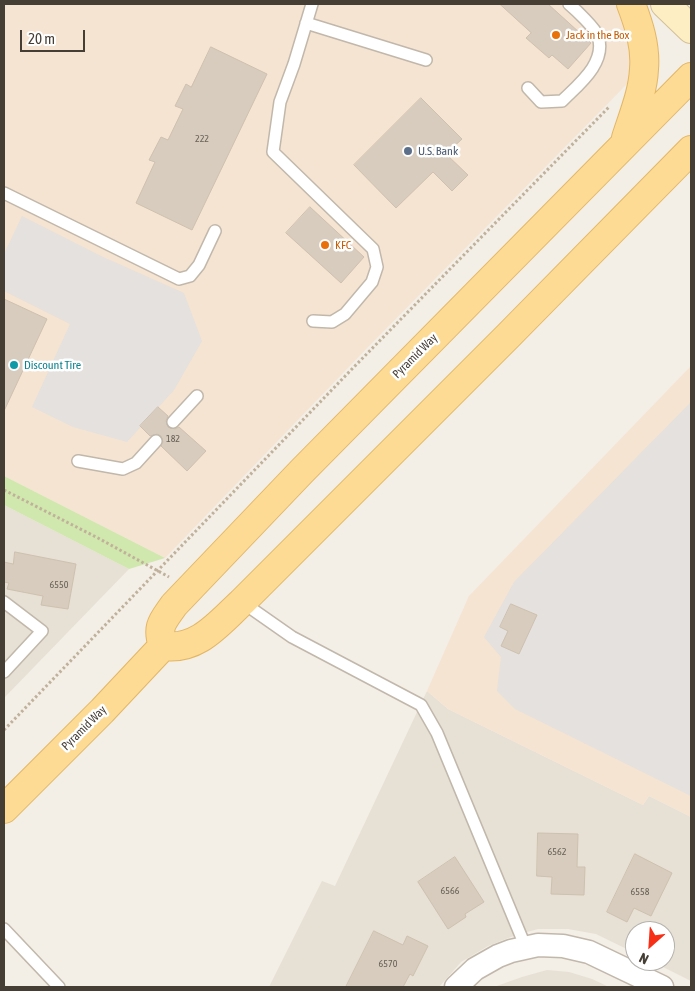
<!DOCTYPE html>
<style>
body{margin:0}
#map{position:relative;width:695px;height:991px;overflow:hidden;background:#f3eee6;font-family:"Asap Condensed",sans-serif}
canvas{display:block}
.frame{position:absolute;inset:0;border:5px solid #453e35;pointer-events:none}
.north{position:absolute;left:625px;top:921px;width:50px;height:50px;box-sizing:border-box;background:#fff;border:1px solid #b5b2ae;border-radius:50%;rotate:206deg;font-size:14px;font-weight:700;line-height:20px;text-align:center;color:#453e35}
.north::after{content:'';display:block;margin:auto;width:18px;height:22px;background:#f82f17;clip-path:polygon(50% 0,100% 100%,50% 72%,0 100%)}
.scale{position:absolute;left:20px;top:30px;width:65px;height:22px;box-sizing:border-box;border:2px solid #453e35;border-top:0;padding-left:6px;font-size:15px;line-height:18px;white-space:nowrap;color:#453e35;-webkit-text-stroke:4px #fff;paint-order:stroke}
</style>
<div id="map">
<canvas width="695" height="991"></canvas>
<div class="frame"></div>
<div class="north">N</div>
<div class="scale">20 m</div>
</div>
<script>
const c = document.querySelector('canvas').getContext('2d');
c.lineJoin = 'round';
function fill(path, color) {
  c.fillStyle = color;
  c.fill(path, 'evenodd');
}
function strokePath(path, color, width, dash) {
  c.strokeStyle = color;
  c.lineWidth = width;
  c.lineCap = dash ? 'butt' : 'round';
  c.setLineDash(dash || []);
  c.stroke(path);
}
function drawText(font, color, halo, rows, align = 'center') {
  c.font = font + ' "Asap Condensed",sans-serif';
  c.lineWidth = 5;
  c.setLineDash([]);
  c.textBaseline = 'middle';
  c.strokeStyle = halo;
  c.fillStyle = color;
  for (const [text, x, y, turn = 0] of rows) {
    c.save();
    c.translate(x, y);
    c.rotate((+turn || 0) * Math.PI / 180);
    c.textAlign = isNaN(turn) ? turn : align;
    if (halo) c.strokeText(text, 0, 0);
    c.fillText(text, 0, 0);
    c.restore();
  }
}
const residential = new Path2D(`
 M4,505L129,569L4,698Z
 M427,691L448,709L643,805L649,796L691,817V981L651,961H665V931H635V953L596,934L568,929H538L516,935L488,946L461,962L439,987H269L322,881L335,886Z
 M547,970L569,972L592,979L609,987H494L522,977Z`);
const commercial = new Path2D(`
 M4,4H617L626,19L634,74L626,85L369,346L165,558L4,476Z
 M691,366V817L649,796L643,805L448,709L427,691L469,596Z`);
const green = new Path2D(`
 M4,476L165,558L129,569L4,505Z`);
const parking = new Path2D(`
 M22,216L101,256L184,293L202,341L174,390L127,442L73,427L32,407L70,324L4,291V254Z
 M691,402V796L515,709L497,691L501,657L484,637L514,582Z`);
const building = new Path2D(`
 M500,4H548L591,43L568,69L552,55L549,58L526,38L531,33Z
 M211,47L267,74L192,230L136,203L155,162L149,160L161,137L168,140L183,109L175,106L186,84L191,87Z
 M421,98L462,139L446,154L468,175L452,191L433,172L396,208L354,165Z
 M310,207L364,257L341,283L286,233Z
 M4,299L47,319L4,411Z
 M158,407L168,416L166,421L168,427L175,429L179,427L206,451L187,471L161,446L163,442L161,436L157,434L150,436L140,426Z
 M15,552L76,564L68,609L41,605L43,596L7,589L9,583L4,582V562L13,564Z
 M511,604L537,615L519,654L501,646L508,631L500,627Z
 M538,833L578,834L577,867H585L584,895L551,894L552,877L537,876Z
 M635,854L672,873L651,916L634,908L627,922L607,912Z
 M455,857L484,902L465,914L466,917L448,929L418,882Z
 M374,931L403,945L407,936L428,946L413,976L410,974L403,987H346Z`);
const path = new Path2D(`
 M4,490L98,538L169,577
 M4,730L351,370L609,107`);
const service = new Path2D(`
 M312,4L294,64L280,102L273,152L373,249L377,267L372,282L345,314L332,322L313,321
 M306,23L426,60
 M528,88L541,102L562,101C578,85 607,63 598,36C595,28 576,10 569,4
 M4,193L179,279L190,276L199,265L215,231
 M173,422L197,396
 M78,461L123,469L136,463L156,441
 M4,602L42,631L4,672
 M242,602L292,637L421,705L437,733L526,948
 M4,929L59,987`);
const minor = new Path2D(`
 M456,987L475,969L498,956L511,951L538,945L563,946L589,952L662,987`);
const secondary = new Path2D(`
 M665,4L691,29`);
const primary = new Path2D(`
 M626,138C633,116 643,92 644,69C646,47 639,25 631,4
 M163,646C156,626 163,621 174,605L302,471L691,77
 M163,646C198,651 219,623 242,602L508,336L691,150
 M4,809L102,711L163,646`);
const markers = [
 [556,35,5,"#e8710a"],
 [408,151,5,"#5c6f8a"],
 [325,245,5,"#e8710a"],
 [14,365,5,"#0f9aa8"]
];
const numberNames = [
 ["222",202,139],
 ["182",173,439],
 ["6550",59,585],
 ["6562",557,852],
 ["6566",450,891],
 ["6558",640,892],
 ["6570",388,964]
];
const foodNames = [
 ["Jack in the Box",566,35],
 ["KFC",335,245]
];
const serviceNames = [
 ["U.S. Bank",418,151]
];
const streetNames = [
 ["Pyramid Way",415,356,-45],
 ["Pyramid Way",84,728,-45]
];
const cultureNames = [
 ["Discount Tire",24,365]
];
fill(residential, '#e7e0d4');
fill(commercial, '#f5e4d1');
fill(green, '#d0e7ae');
fill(parking, '#e4e1de');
fill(building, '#d7ccbe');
strokePath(building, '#cfc1af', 1);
strokePath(service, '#c1b8ab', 14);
strokePath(minor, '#c1b8ab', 25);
strokePath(secondary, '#d3c096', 30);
strokePath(primary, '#e2b764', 30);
strokePath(path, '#c0b19a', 3, [2.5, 2.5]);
strokePath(service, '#fff', 11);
strokePath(minor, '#fff', 22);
strokePath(secondary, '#feeec4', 28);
strokePath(primary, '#fddb94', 28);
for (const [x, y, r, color] of markers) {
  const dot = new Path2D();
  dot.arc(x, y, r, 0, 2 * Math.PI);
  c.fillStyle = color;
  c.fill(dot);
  strokePath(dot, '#fff', 2);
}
drawText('10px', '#6a6257', null, numberNames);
drawText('12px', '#c56008', '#fff', foodNames, 'left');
drawText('12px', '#4e5e75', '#fff', serviceNames, 'left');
drawText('12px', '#453e35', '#fff', streetNames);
drawText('12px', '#0d838f', '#fff', cultureNames, 'left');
</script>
